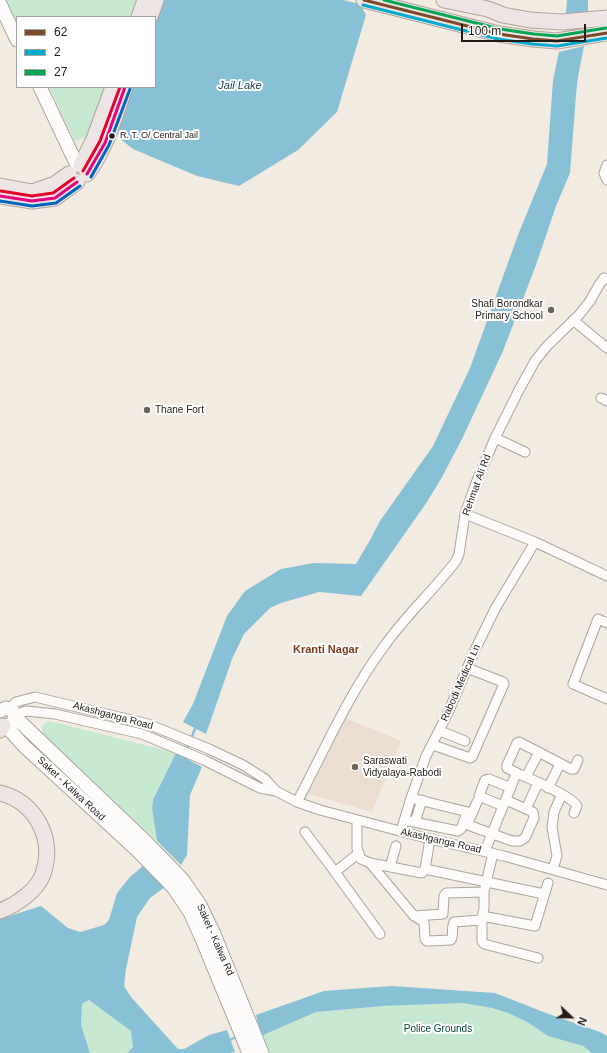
<!DOCTYPE html>
<style>
body{margin:0}
#map{position:relative;width:607px;height:1053px;overflow:hidden;background:#f2ebe1;font-family:Helvetica,sans-serif}
canvas{display:block}
.legend{position:absolute;left:16px;top:16px;width:140px;height:72px;box-sizing:border-box;background:#fff;border:1px solid #a6a4a1;margin:0;padding:5px 7px;list-style:none;font-size:12px;color:#201b15}
.legend li{display:flex;align-items:center;gap:8px;height:20px}
.legend b{width:20px;border:1px solid #a6a4a1}
.north{position:absolute;left:551px;top:997px;width:40px;height:40px;-webkit-text-stroke:3px #fff;paint-order:stroke;rotate:112deg;font-size:11px;font-weight:700;line-height:16px;text-align:center;color:#201b15}
.north::after{content:'';display:block;margin:auto;width:14px;height:18px;background:#201b15;clip-path:polygon(50% 0,100% 100%,50% 72%,0 100%)}
.scale{position:absolute;left:461px;top:24px;width:125px;height:18px;box-sizing:border-box;border:2px solid #201b15;border-top:0;padding-left:5px;font-size:12px;line-height:14px;white-space:nowrap;color:#201b15;-webkit-text-stroke:3px #fff;paint-order:stroke}
</style>
<div id="map">
<canvas width="607" height="1053"></canvas>
<ul class="legend">
<li><b style="height:5px;background:#7a4b2a"></b>62</li>
<li><b style="height:5px;background:#00a9ce"></b>2</li>
<li><b style="height:5px;background:#00a651"></b>27</li>
</ul>
<div class="north">N</div>
<div class="scale">100 m</div>
</div>
<script>
const c = document.querySelector('canvas').getContext('2d');
c.lineJoin = 'round';
function fill(path, color) {
  c.fillStyle = color;
  c.fill(path, 'evenodd');
}
function strokePath(path, color, width, dash) {
  c.strokeStyle = color;
  c.lineWidth = width;
  c.lineCap = dash ? 'butt' : 'round';
  c.setLineDash(dash || []);
  c.stroke(path);
}
function drawText(font, color, halo, rows, align = 'center') {
  c.font = font + ' Helvetica,sans-serif';
  c.lineWidth = 4;
  c.setLineDash([]);
  c.textBaseline = 'middle';
  c.strokeStyle = halo;
  c.fillStyle = color;
  for (const [text, x, y, turn = 0] of rows) {
    c.save();
    c.translate(x, y);
    c.rotate((+turn || 0) * Math.PI / 180);
    c.textAlign = isNaN(turn) ? turn : align;
    if (halo) c.strokeText(text, 0, 0);
    c.fillText(text, 0, 0);
    c.restore();
  }
}
const education = new Path2D(`
 M345,718L401,741L372,812L308,794Z`);
const green = new Path2D(`
 M6,0H138L131,17H17V22Z
 M49,87H106L89,136L75,141Z
 M49,721L176,753L153,800L152,808L157,841L44,736C41,729 41,724 49,721Z
 M90,1000L131,1031L133,1047L127,1053H90L81,1025L82,1004Z
 M463,1003L492,1008L508,1013L527,1022L548,1036L583,1046L592,1053H268L261,1036L316,1012L383,1006Z`);
const water = new Path2D(`
 M164,0H343L360,4L366,15L337,112L298,150L239,186L197,176L133,149L119,138L117,125L131,87H155V21Z
 M567,0H588V15L566,13Z
 M584,46L578,77L576,95L570,173L556,206L536,265L503,351L462,439L442,477L427,502L361,596L319,592L281,603L270,608L244,634L232,659L206,734L183,722L193,704L227,616L245,591L281,569L314,563L356,564L370,540L380,521L433,446L470,368L518,235L547,164L553,80L559,52Z
 M176,753L202,767L190,795L187,855L181,865L157,841L152,808L153,800Z
 M144,865L165,887L150,898L137,917L126,969L124,986L131,997L178,1049H184L209,1035L227,1030L235,1052L229,1053H127L133,1047L131,1031L89,1000L82,1004L81,1025L90,1053H0V919L41,906L68,928L80,932L104,925L109,920L117,893L130,877Z
 M392,986L495,993L546,1013L600,1032L607,1036V1053H592L583,1046L548,1036L527,1022L508,1013L492,1008L463,1003L383,1006L316,1012L261,1036L256,1015L324,991Z`);
const stream = new Path2D(`
 M183,760L196,726
 M228,1041L238,1036`);
const street = new Path2D(`
 M607,165L604,173L607,180
 M573,320L607,348
 M601,398L607,401
 M495,438L525,452
 M465,514L535,542L607,576
 M607,623L598,619L573,684L607,699
 M9,709L16,702L35,697L148,724L209,749L243,765L265,779L276,791
 M15,715L26,711L55,714L142,734L204,760L260,788L276,791L297,802L320,810L430,839L504,856L607,885
 M440,731L465,741
 M433,745L470,758L472,757L504,684L503,682L467,668
 M519,774L507,768V765L517,743L519,742L571,769H574L578,760
 M526,777L539,752
 M548,788L560,764
 M411,798L472,813
 M297,802C325,749 349,693 385,645C406,615 434,590 456,561L459,554L465,514L476,483L495,438L519,390L535,361L547,346L579,315L590,301L599,285L604,278L607,279
 M477,802L468,823V825L512,841H520L525,838L534,818L533,812L506,800
 M503,806L479,796L485,780L489,779L511,788
 M526,809L538,783
 M357,820V849L361,859L370,863L422,873L425,869L544,894
 M404,820L458,831L461,829L466,815
 M415,822L422,800
 M401,831L411,798L426,756L447,715L475,650L495,609L535,542
 M305,832L335,872
 M485,851L516,774H519C531,779 573,797 577,806L574,813
 M359,853L335,872L380,934
 M493,853L484,892V909L482,916L535,926L548,883
 M370,863L414,916L424,922L425,939L427,941L451,940C454,935 451,928 454,922L481,920
 M390,867L396,846
 M425,869L430,839
 M553,869L557,856L552,827L554,812L562,794
 M414,916L443,914L444,896L446,893L484,892
 M482,916V941L484,944L538,958`);
const secondary = new Path2D(`
 M0,4L17,40
 M40,87L77,165
 M0,711L6,708L13,711L15,717L12,724
 M15,717L146,842L182,879L200,905L214,934L262,1053
 M6,726L24,746L138,851L173,887L190,912L202,939L249,1053`);
const primary = new Path2D(`
 M364,0L499,34L533,39L557,41L607,33
 M444,0L488,9L503,15L530,20L562,22L607,18
 M139,17L145,0
 M150,17L156,0
 M81,165L94,139L113,87
 M87,174C106,148 115,117 125,87
 M0,186L32,192L55,184L69,174
 M0,196L32,201L55,198L77,182
 M0,730L3,726
 M0,793C36,802 55,839 43,874C37,891 16,905 0,911`);
const bus1 = new Path2D(`
 M364,0L499,34L533,39L557,41L607,33`);
const bus2 = new Path2D(`
 M363,5L498,39L532,44L557,46L607,38`);
const bus3 = new Path2D(`
 M384,0L500,29L534,34L557,36L606,28`);
const bus4 = new Path2D(`
 M87,174L105,143L125,87
 M0,196L32,201L55,198L77,182`);
const bus5 = new Path2D(`
 M91,177L109,145L130,89
 M0,201L32,206L56,203L80,186`);
const bus6 = new Path2D(`
 M83,171L100,141L120,87
 M1,191L32,196L53,193L74,178`);
const markers = [
 [112,136,3.5,"#201b15"],
 [551,310,4,"#6a645c"],
 [147,410,4,"#6a645c"],
 [355,767,4,"#6a645c"]
];
const busNames = [
 ["R. T. O/ Central Jail",120,136]
];
const poiNames = [
 ["Shafi Borondkar",543,304,"right"],
 ["Primary School",543,316,"right"],
 ["Thane Fort",155,410],
 ["Saraswati",363,761],
 ["Vidyalaya-Rabodi",363,773]
];
const streetNames = [
 ["Rehmat Ali Rd",477,485,-70],
 ["Rabodi Medical Ln",461,683,-66],
 ["Akashganga Road",113,716,15],
 ["Saket - Kalwa Road",71,789,43],
 ["Akashganga Road",441,841,13],
 ["Saket - Kalwa Rd",215,940,66]
];
const parkNames = [
 ["Police Grounds",438,1029]
];
const waterNames = [
 ["Jail Lake",240,86]
];
const neighbourhoodNames = [
 ["Kranti Nagar",326,650]
];
fill(education, '#ebddd0');
fill(green, '#c7e8d1');
fill(water, '#88c1d5');
strokePath(stream, '#88c1d5', 2.5);
strokePath(street, '#aaa59d', 11);
strokePath(secondary, '#aaa59d', 15);
strokePath(primary, '#b2a29d', 17);
strokePath(street, '#fdfcfa', 9);
strokePath(secondary, '#fdfcfa', 13);
strokePath(primary, '#ede5e4', 15);
strokePath(bus1, '#7a4b2a', 3);
strokePath(bus2, '#00a9ce', 3);
strokePath(bus3, '#00a651', 3);
strokePath(bus4, '#e5007d', 3);
strokePath(bus5, '#0065bd', 3);
strokePath(bus6, '#e4002b', 3);
for (const [x, y, r, color] of markers) {
  const dot = new Path2D();
  dot.arc(x, y, r, 0, 2 * Math.PI);
  c.fillStyle = color;
  c.fill(dot);
  strokePath(dot, '#fff', 1.5);
}
drawText('9px', '#201b15', '#fff', busNames, 'left');
drawText('10px', '#201b15', '#fff', poiNames, 'left');
drawText('10px', '#201b15', '#fff', streetNames);
drawText('10px', '#05472f', '#fff', parkNames);
drawText('italic 11px', '#1d4351', '#fff', waterNames);
drawText('bold 11px', '#7a3a19', '#fff', neighbourhoodNames);
</script>
